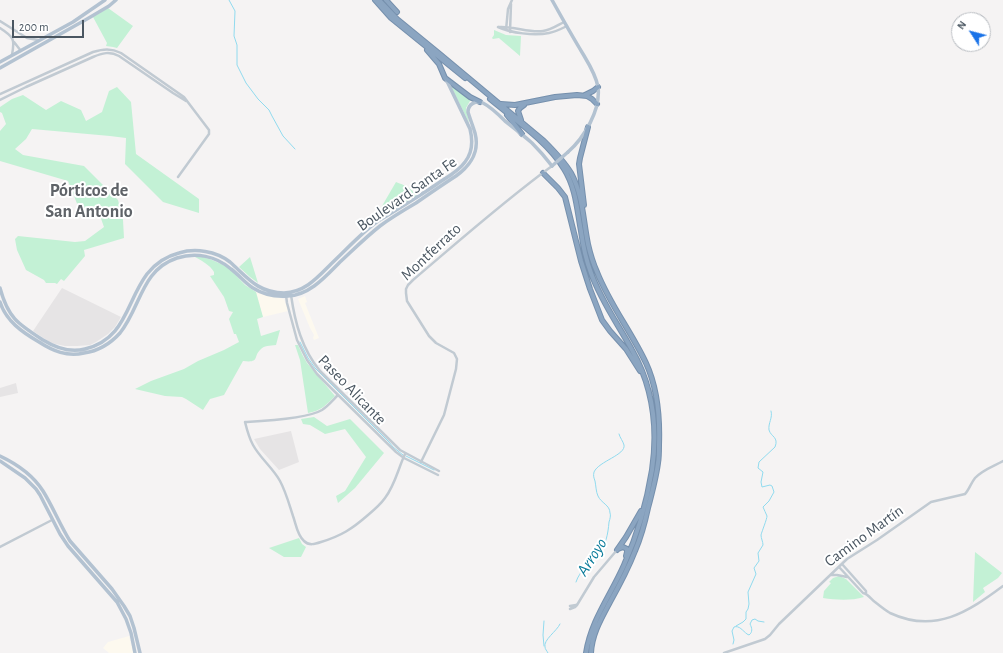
<!DOCTYPE html>
<meta charset="utf-8">
<style>
body{margin:0}
#map{position:relative;width:1003px;height:653px;overflow:hidden;background:#f5f3f3;font-family:"Alegreya Sans",sans-serif}
canvas{display:block}
.north{position:absolute;left:951px;top:12px;width:40px;height:40px;box-sizing:border-box;background:#fff;border:1px solid #b7bbc0;border-radius:50%;rotate:306deg;font-size:11px;font-weight:700;line-height:16px;text-align:center;color:#4a5661}
.north::after{content:'';display:block;margin:auto;width:14px;height:18px;background:#1a73e8;clip-path:polygon(50% 0,100% 100%,50% 72%,0 100%)}
.scale{position:absolute;left:12px;top:20px;width:72px;height:18px;box-sizing:border-box;border:2px solid #4a5661;border-top:0;padding-left:5px;font-size:12px;line-height:14px;white-space:nowrap;color:#4a5661;-webkit-text-stroke:3px #fff;paint-order:stroke}
</style>
<div id="map">
<canvas width="1003" height="653"></canvas>
<div class="north">N</div>
<div class="scale">200 m</div>
</div>
<script>
const c = document.querySelector('canvas').getContext('2d');
c.lineJoin = 'round';
function fill(path, color) {
  c.fillStyle = color;
  c.fill(path, 'evenodd');
}
function strokePath(path, color, width, dash) {
  c.strokeStyle = color;
  c.lineWidth = width;
  c.lineCap = dash ? 'butt' : 'round';
  c.setLineDash(dash || []);
  c.stroke(path);
}
function drawText(font, color, halo, rows, align = 'center') {
  c.font = font + ' "Alegreya Sans",sans-serif';
  c.lineWidth = 4;
  c.setLineDash([]);
  c.textBaseline = 'middle';
  c.strokeStyle = halo;
  c.fillStyle = color;
  for (const [text, x, y, turn = 0] of rows) {
    c.save();
    c.translate(x, y);
    c.rotate((+turn || 0) * Math.PI / 180);
    c.textAlign = isNaN(turn) ? turn : align;
    if (halo) c.strokeText(text, 0, 0);
    c.fillText(text, 0, 0);
    c.restore();
  }
}
const commercial = new Path2D(`
 M256,292L284,299L288,311L263,317Z
 M305,296L307,302L305,303L319,338L314,340L313,338L314,335L310,328L298,299Z
 M129,636L133,653H109L103,648L108,642Z`);
const education = new Path2D(`
 M62,288L121,317L115,327L108,334L96,342L90,345L77,346H65L51,343L33,331Z
 M16,383L18,393L0,397V388Z
 M291,431L299,462L279,470L260,449L254,439Z`);
const green = new Path2D(`
 M108,8L133,26L117,48L113,47L106,46L107,43L93,17Z
 M494,30L506,35L521,36L520,56L500,39L499,38L493,39L492,38L494,35Z
 M449,82L473,100L470,101L466,108L469,122V123Z
 M117,87L131,102L136,154L199,199V213L163,202L125,164L126,138L110,136L32,129L26,139L15,149L23,155L84,166L118,200L123,220L124,238L84,250L85,256L64,281L61,279L57,284L55,283H46L44,280L26,270L17,250L15,239L18,236L75,242L85,241L104,227L99,213L78,206L68,181L0,161V131L6,124L2,113L0,112V107L12,99L23,95L46,110L61,101L81,110L86,121L102,112L109,91Z
 M396,182C404,185 412,188 416,196L378,221L375,218Z
 M193,256L203,257L212,260L228,267L245,285L256,292L263,317L257,319L261,336L280,330L276,345C270,346 264,345 260,350C253,357 260,363 243,361L224,395L210,399L203,410L186,399L182,397L165,396L135,389L151,381L184,369L198,361L224,350L239,342L236,334H234L229,319L233,312L229,311L224,297L210,276L214,275V272C210,265 201,260 193,256Z
 M250,257L258,283L250,277L239,267Z
 M295,345H298L303,356L307,363L335,396C326,405 321,411 308,413L300,360Z
 M314,417L327,426L350,419L384,453L355,488L338,503L336,496L345,491L366,457L345,429L325,434L310,425L303,424L301,419Z
 M299,538L302,544L306,547L301,557H284L269,548Z
 M975,552L1002,573L998,578L983,588L985,592L973,602Z
 M839,576L846,579L864,597C851,601 836,600 823,598L824,591L831,583L829,582L833,578Z`);
const stream = new Path2D(`
 M229,0L235,11L234,36L237,45V65L246,83L258,99L269,110L272,116L283,136L295,149
 M300,342L308,358L315,368L389,442L393,447L403,455
 M406,456L434,470
 M576,582C580,570 589,564 597,556C606,546 608,534 609,522C610,519 611,515 610,513C610,505 601,503 598,496C596,492 596,486 595,481C594,478 593,476 594,472C599,461 626,455 624,445C623,441 620,438 619,434
 M544,621L543,635L544,646
 M736,626L743,622L746,619V612L748,609L749,604L748,592L756,574L754,568L759,561L758,553L763,545C763,542 761,538 761,535C762,531 767,519 767,516C766,513 764,510 763,507L769,501L774,492L772,486L770,485L762,487L761,482L763,472L758,468L759,462L775,447C779,437 771,437 769,430C768,423 773,418 771,411
 M733,644L734,640L732,631L734,627C739,625 743,631 747,634L749,635C753,632 752,628 750,624L752,620L755,619L758,621L764,622
 M548,653C547,651 545,649 545,647C543,640 557,631 560,624`);
const minor = new Path2D(`
 M0,21L27,38L38,40
 M498,27C511,33 534,36 549,33C555,32 561,29 567,26
 M499,27C514,26 529,33 543,31C551,30 558,25 564,22
 M0,28C14,37 15,39 12,55
 M506,30L508,9L512,0
 M510,32L511,4
 M14,42L21,51
 M0,94L93,52C103,49 111,48 121,53L184,97L209,130V134L178,177
 M0,100L26,87L93,57C102,53 110,51 119,56L173,93L186,101
 M286,295L287,303L297,340L307,360L317,374L328,385L396,452L404,458L438,475
 M291,295C295,323 302,349 320,371L400,450L439,471
 M338,395C333,400 328,406 322,410C307,419 264,421 245,422C247,430 249,438 253,445C260,458 273,468 280,481C286,492 289,504 293,516C296,524 297,535 304,541C309,546 315,544 321,542C341,536 352,529 368,515C374,510 380,505 385,498C395,485 398,469 405,454
 M421,462L444,415L456,369L457,359L454,353L436,343L429,336L407,301L406,293V289L408,285L413,280C459,241 504,201 552,166
 M0,547L52,520
 M842,564L866,591V593
 M839,567L863,593C868,594 871,599 875,602C880,606 885,610 890,613C935,634 968,612 1003,586
 M831,575H837L847,577
 M570,606L576,605
 M570,609L575,607L577,605L594,577L617,550
 M724,653L765,639L770,635L779,624L847,559L877,540L931,502L965,494C969,490 971,483 975,478C982,470 994,466 1003,461`);
const major = new Path2D(`
 M552,0C562,18 572,36 583,54C589,64 596,75 598,87C601,110 584,138 568,152
 M0,62L73,22L105,0
 M0,68L87,19L109,6L116,0
 M0,288C8,318 18,324 43,340C56,348 70,353 85,349C126,339 126,302 147,274C155,264 167,256 179,253C195,248 216,251 230,262C247,277 258,293 284,293C305,292 317,278 331,264C346,250 361,233 378,221C398,209 418,197 437,184C447,177 458,172 465,162C473,152 473,141 470,129L446,79
 M0,302C6,321 22,332 39,342C53,351 67,357 84,353C98,351 111,343 120,333C141,307 141,270 177,258C196,252 216,256 231,269C239,275 245,283 253,288C264,295 276,297 288,296C310,295 326,276 340,262C353,250 366,237 380,226C392,217 404,210 416,203C429,194 442,185 456,176C471,165 480,152 475,133C473,126 470,119 468,112C468,104 476,100 483,103C491,107 499,115 505,121C514,128 523,135 532,143C539,150 546,158 552,166
 M0,456C17,464 33,475 43,491C53,507 60,525 70,541L112,589L124,606L130,616L134,628L140,653
 M0,461L25,478L36,489L40,495L60,534L68,546L117,602L126,619L131,633L135,653`);
const highway = new Path2D(`
 M375,0L391,18L465,78
 M379,0L397,19L441,55L544,141C554,151 564,161 571,173C583,195 583,220 588,244C590,253 593,263 597,272C610,305 631,331 646,363C658,389 660,417 659,445C659,451 659,458 658,463C656,478 652,493 648,508C645,522 641,537 635,551C628,569 619,586 610,602C601,619 592,634 591,653
 M386,0L397,12
 M427,50L439,64L445,78L470,97L480,102
 M585,95L593,91L598,87
 M490,99C514,119 548,142 564,169C576,188 577,210 581,231C583,246 586,260 591,273C601,301 618,324 632,350C653,387 658,429 652,470C647,501 637,536 624,565C611,595 591,620 586,653
 M501,104L515,105L555,97L577,95L587,96L592,99L597,104
 M507,115L522,134
 M521,120L518,111L520,108L524,105
 M543,173L558,188L565,197L581,261L590,289L602,320L610,331L626,349L640,371
 M584,205L579,164L580,158L588,127
 M618,549L623,547L627,549V552L626,556
 M617,550L626,537L641,511`);
const majorBridge = new Path2D(`
 M552,166L568,152`);
const streetNames = [
 ["Boulevard Santa Fe",407,194,-35],
 ["Montferrato",431,252,-43],
 ["Paseo Alicante",352,390,46],
 ["Camino Martín",864,536,-36]
];
const waterNames = [
 ["Arroyo",592,557,-57]
];
const quarterNames = [
 ["Pórticos de",89,191],
 ["San Antonio",89,212]
];
fill(commercial, '#fdf9ef');
fill(education, '#e6e4e5');
fill(green, '#c3f1d5');
strokePath(stream, '#90daee', 1);
strokePath(highway, '#7690ad', 6);
strokePath(minor, '#c1cad2', 2.5);
strokePath(major, '#b3c2d1', 3.5);
strokePath(highway, '#8ba5c1', 4);
strokePath(majorBridge, '#b3c2d1', 3.5);
drawText('16px', '#4a5661', '#fff', streetNames);
drawText('italic 17px', '#0c7c9b', '#fff', waterNames);
drawText('bold 18px', '#5f6368', '#fff', quarterNames);
</script>
